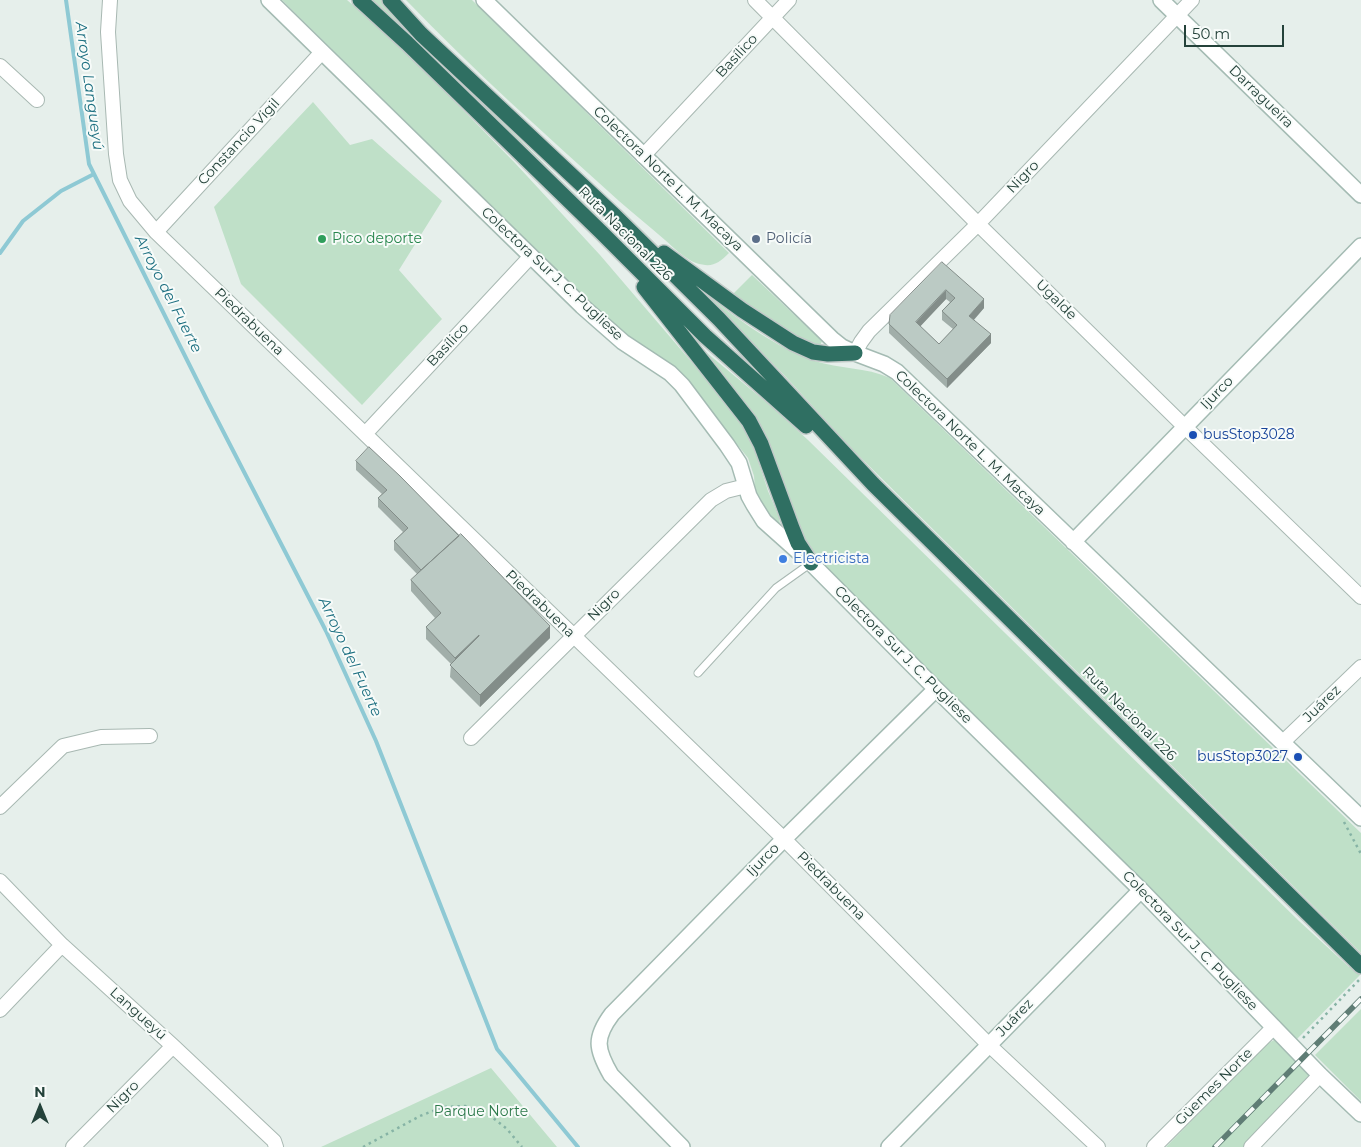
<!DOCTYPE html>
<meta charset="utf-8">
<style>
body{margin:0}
#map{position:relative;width:1361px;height:1147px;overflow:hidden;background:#e6efeb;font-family:Montserrat,sans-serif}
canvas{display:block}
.north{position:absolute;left:15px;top:1082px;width:50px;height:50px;-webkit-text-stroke:4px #f7fbf9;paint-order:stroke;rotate:0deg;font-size:14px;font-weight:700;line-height:20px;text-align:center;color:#24423a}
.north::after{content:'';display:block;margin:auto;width:18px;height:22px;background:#24423a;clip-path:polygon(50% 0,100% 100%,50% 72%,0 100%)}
.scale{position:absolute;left:1184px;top:25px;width:100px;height:22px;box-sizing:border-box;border:2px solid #24423a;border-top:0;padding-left:6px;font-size:15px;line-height:18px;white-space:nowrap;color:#24423a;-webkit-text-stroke:4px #f7fbf9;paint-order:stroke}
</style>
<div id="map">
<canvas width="1361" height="1147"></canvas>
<div class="north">N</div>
<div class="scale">50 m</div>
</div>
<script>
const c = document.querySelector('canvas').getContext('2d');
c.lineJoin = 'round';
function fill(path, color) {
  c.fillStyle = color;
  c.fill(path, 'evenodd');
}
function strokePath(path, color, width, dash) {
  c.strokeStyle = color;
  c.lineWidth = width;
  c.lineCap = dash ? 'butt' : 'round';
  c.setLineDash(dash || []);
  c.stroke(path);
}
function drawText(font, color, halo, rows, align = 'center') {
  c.font = font + ' Montserrat,sans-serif';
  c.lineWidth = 4;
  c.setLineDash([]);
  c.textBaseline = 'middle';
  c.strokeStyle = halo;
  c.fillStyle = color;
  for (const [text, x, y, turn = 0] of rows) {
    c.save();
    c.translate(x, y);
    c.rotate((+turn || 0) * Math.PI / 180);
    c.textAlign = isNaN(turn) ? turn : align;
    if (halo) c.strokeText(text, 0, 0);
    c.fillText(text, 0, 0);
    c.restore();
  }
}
const green = new Path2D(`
 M282,0H347L402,48L515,163L600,255L730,407L743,427L755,451L768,491L779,517L780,525L765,510L757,496L755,489L754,476L748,458L694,391L622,333L587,301Z
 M367,0H382L401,21L708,327L413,40Z
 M406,0H472L729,253C718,264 712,268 696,263C685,259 674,248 665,240C650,227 634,214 619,201C546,135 474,71 406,0Z
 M313,102L350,145L372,139L442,201L399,270L442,319L362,405L241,284L214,207Z
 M752,275L822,341L820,346L806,344L733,294Z
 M701,290C732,315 777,349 815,361C839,369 866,367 890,378L1361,833V953L852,449L786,377Z
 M701,348L772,407L808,440L1299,921L1349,967L1361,955V974L1297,1039L842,587L819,559L803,536Z
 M1361,1009V1101L1315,1055Z
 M1274,1040L1285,1043L1311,1075L1307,1082L1243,1147H1166L1265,1045Z
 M491,1068L557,1147H321Z`);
const stream = new Path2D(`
 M66,0L89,164L208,402L326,631L376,741L497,1049L578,1147
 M0,253L23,221L61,191L94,174`);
const path = new Path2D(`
 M1344,822L1361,854
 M1303,1038L1360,979
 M363,1147L420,1116L443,1107L465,1106L492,1117L507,1129L522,1147`);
const lane = new Path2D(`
 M698,673L776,588L811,563`);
const street = new Path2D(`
 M110,0L108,32L116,154L120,180L130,201L156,232L784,839L989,1045L1098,1147
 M755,0L978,224L1184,426L1361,597
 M0,66L37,100
 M643,156L789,0
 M156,232L322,52
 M855,353L861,342L869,331L978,224L1192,0
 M365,434L531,256
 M471,738L711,500L726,491L746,486
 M1283,742L1361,667
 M0,807L63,746L101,737L150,736
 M0,881L62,945L173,1046L274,1141L276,1147
 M0,1010L62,945
 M73,1147L173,1046
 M1154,1147L1274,1027
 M1251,1147L1320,1075`);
const secondary = new Path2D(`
 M269,0L582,306L623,342L670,373L682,385L727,445L739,463L749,496L754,505L764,521L811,563L936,689L1141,890L1320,1075L1361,1114
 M484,0L832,339L842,347L855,353L884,364L897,372L1361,818
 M1161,0L1361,195
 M1073,542L1361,246
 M682,1147L611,1075C596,1049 594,1038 612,1014L784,839L936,689
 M889,1147L1141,890`);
const highway = new Path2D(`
 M360,0L407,43L601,232L705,336L806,426
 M390,0L421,34L615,216L719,319L873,484L1361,966
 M664,253L742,310L793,343L813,352L828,354L855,353
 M644,287L749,421L761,444L792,528L798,543L811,563`);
const rail = new Path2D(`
 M1215,1147L1361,999`);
const wall = new Path2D(`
 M942,262L984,308L974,320L991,343L947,388L889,333V324ZM946,299L950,302L942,311V320L953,329L939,344L920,326Z
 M356,461L550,638L480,707L450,677L451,664L426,639V627L435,618L411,591V580L417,574L394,550V541L403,532L378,507V498L382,494L356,470Z`);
const shadedWall = new Path2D(`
 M946,290V299L916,331V322Z
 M984,299V308L969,325V316Z
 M991,334V343L947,388V379Z
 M550,626V638L480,707V695Z
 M479,635V647L455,669V658Z`);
const building = new Path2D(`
 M942,262L984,299L969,316L991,334L947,379L889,324L890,315ZM946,290L955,298L942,311L957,325L939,344L916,322Z
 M369,447L400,476L459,536L421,570L394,541L408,528L378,498L387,490L356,461Z
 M461,534L550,626L480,695L450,665L479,636V635L455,658L426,627L441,613L411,580Z`);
const markers = [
 [322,239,5,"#2e9e5b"],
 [756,239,5,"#5c6f8a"],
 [1193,435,5,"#1a4fb4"],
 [783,559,5,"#3f7fe0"],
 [1298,757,5,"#1a4fb4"]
];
const streetNames = [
 ["Basílico",737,56,-47],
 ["Darragueira",1261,97,44],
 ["Constancio Vigil",239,142,-47],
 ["Nigro",1023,177,-46],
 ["Colectora Norte L. M. Macaya",668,179,44],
 ["Ruta Nacional 226",625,234,45],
 ["Colectora Sur J. C. Pugliese",552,274,43],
 ["Ugalde",1056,300,44],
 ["Piedrabuena",249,322,44],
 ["Basílico",448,345,-47],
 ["Ijurco",1217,393,-46],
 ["Colectora Norte L. M. Macaya",970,443,44],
 ["Piedrabuena",540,604,44],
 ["Nigro",604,605,-45],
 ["Colectora Sur J. C. Pugliese",903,655,45],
 ["Juárez",1322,704,-44],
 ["Ruta Nacional 226",1129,714,45],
 ["Ijurco",763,860,-46],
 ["Piedrabuena",831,886,45],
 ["Colectora Sur J. C. Pugliese",1190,941,46],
 ["Langueyú",138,1014,42],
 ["Juárez",1015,1018,-46],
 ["Güemes Norte",1214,1087,-45],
 ["Nigro",123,1097,-45]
];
const leisureNames = [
 ["Pico deporte",332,239]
];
const serviceNames = [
 ["Policía",766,239]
];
const transitNames = [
 ["busStop3028",1203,435],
 ["busStop3027",1288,757,"right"]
];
const shopNames = [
 ["Electricista",793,559]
];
const parkNames = [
 ["Parque Norte",481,1112]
];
const waterNames = [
 ["Arroyo Langueyú",89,86,82],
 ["Arroyo del Fuerte",168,294,63],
 ["Arroyo del Fuerte",350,657,65]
];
fill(green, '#bfe0c8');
strokePath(stream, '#8ec9d4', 4);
strokePath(lane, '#a8b8b2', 9);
strokePath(street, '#a8b8b2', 16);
strokePath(secondary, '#a4bbb3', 18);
strokePath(highway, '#c2cac8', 18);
strokePath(path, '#86b3a5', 2.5, [2.5, 4]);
strokePath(lane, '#fff', 7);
strokePath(street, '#fff', 14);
strokePath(secondary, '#fff', 15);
strokePath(highway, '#2f6f62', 15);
strokePath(rail, '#5f7d75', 5.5);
strokePath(rail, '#f7fbf9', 4, [11]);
fill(wall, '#a1aea9');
fill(shadedWall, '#838d89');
fill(building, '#bbcac4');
strokePath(building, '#838d89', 1);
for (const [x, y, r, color] of markers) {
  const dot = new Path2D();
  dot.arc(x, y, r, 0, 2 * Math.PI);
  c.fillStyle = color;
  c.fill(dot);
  strokePath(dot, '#f7fbf9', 2);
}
drawText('14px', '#24423a', '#f7fbf9', streetNames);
drawText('14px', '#27864d', '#f7fbf9', leisureNames, 'left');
drawText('14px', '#4e5e75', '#f7fbf9', serviceNames, 'left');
drawText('14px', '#164399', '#f7fbf9', transitNames, 'left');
drawText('14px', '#366cbe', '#f7fbf9', shopNames, 'left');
drawText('14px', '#2d7a4b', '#f7fbf9', parkNames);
drawText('italic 15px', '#1c6f80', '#f7fbf9', waterNames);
</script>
